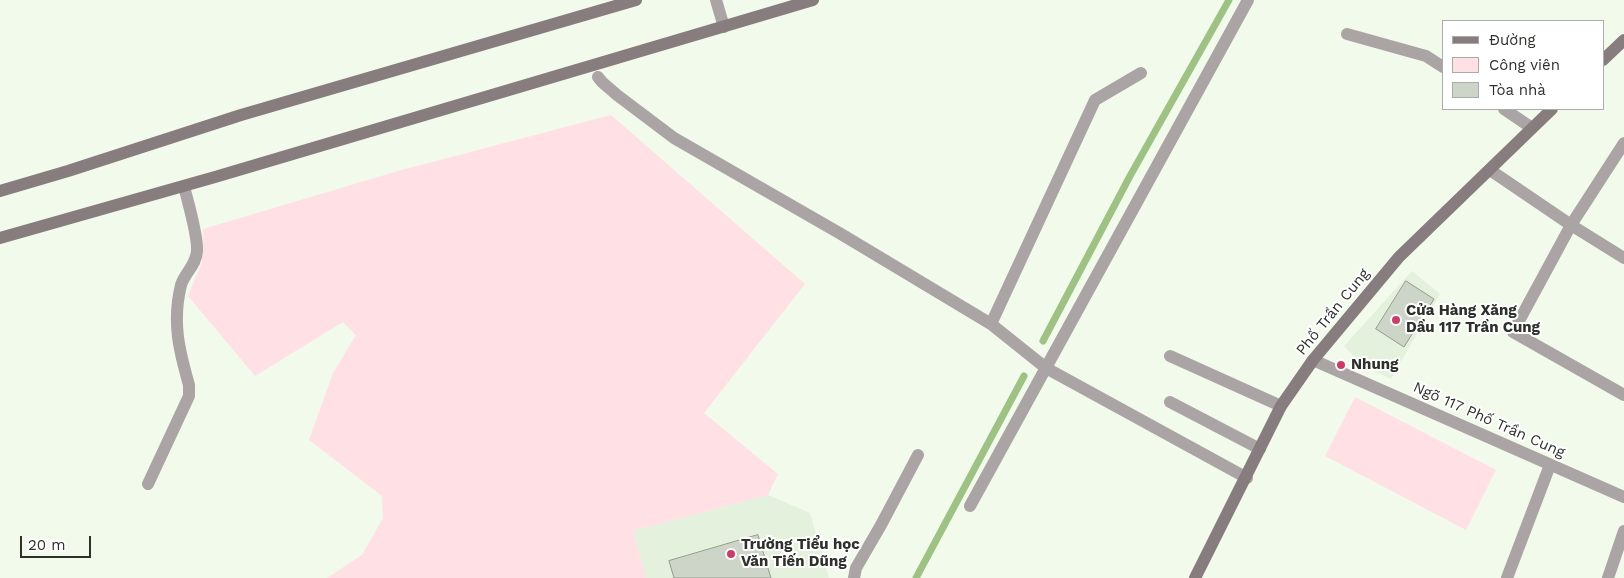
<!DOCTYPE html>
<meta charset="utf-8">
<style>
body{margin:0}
#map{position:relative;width:1624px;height:578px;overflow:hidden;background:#f2faec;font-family:"Work Sans",sans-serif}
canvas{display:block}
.legend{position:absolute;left:1442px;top:20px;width:162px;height:90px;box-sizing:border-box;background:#fff;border:1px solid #abacaa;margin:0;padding:6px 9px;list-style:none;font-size:15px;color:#2d302b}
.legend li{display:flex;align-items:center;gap:10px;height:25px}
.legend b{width:25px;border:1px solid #abacaa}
.scale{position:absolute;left:20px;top:536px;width:71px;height:22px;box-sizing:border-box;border:2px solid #2d302b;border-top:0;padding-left:6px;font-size:15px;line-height:18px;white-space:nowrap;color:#2d302b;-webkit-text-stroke:4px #fff;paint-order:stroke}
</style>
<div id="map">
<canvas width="1624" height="578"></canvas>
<ul class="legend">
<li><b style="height:6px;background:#877c7e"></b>Đường</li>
<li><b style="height:14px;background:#ffe0e5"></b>Công viên</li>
<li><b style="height:14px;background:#cdd5c8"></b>Tòa nhà</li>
</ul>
<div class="scale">20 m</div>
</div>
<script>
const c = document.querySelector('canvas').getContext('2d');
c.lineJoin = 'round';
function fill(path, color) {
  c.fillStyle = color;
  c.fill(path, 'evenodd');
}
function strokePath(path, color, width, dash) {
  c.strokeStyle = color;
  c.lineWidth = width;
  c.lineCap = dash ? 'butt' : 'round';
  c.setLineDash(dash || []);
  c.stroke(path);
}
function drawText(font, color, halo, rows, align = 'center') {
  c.font = font + ' "Work Sans",sans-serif';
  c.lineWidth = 4;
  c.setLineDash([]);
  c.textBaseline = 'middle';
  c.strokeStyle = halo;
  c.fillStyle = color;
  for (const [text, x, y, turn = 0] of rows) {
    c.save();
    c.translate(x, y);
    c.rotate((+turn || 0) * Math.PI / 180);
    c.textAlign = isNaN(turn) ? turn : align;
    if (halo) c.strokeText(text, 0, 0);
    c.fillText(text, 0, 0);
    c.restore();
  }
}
const built = new Path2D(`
 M1412,271L1440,294L1391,379L1362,365L1344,346Z
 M768,495L810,513L829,578H646L633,531Z`);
const green = new Path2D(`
 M611,115L805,284L704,413L778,474L768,495L633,531L646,578H327L362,555L383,518L382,496L309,440L333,373L356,335L343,322L255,376L188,296L202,262L203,229L398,171Z
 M1355,397L1496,470L1466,530L1325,456Z`);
const stream = new Path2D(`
 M1043,341L1130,176L1229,0
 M916,578L1024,376`);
const building = new Path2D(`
 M1406,281L1434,299L1404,347L1376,329Z
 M758,535L771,578H674L669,561Z`);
const lane = new Path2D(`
 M1347,34L1426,56L1443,67
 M1504,109L1532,128
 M1624,143L1571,225L1624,258
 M1490,170L1571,225L1513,332L1624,395
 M1170,356L1281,406
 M1170,402L1260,449
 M148,484L189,396V385C179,350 172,322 181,285C185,272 196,266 197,251C198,235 188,203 184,186
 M1507,578L1550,465
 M1608,578L1624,531`);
const street = new Path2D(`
 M716,0L724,27
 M598,77L602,82L617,95L674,138L841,234L991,324L1046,368L1247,478
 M991,324L1095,100L1141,73
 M1313,360L1624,497
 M970,506L1248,0
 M854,578L856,568L881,525L918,455`);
const secondary = new Path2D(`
 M1603,60L1624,40
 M0,191L68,171L241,115L636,0
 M0,238L215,177L813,0
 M1195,578L1281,406L1313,360L1399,257L1552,109`);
const markers = [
 [1396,320,5,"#cb3d69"],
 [1341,365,5,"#cb3d69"],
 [731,554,5,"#cb3d69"]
];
const poiNames = [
 ["Cửa Hàng Xăng",1406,311],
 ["Dầu 117 Trần Cung",1406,328],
 ["Nhung",1351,365],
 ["Trường Tiểu học",741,545],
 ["Văn Tiến Dũng",741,562]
];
const streetNames = [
 ["Phố Trần Cung",1333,312,-51],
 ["Ngõ 117 Phố Trần Cung",1489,420,24]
];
fill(built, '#e4f1dc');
fill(green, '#ffe0e5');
strokePath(stream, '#9ec184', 7);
fill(building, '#cdd5c8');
strokePath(building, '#939b8f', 1);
strokePath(lane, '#aba4a5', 12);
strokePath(street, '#aba4a5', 12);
strokePath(secondary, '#877c7e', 12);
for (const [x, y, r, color] of markers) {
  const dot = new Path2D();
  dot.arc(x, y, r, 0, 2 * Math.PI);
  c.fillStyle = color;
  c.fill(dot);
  strokePath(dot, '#fff', 2);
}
drawText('bold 15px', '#2d302b', '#fff', poiNames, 'left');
drawText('15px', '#2d302b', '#fff', streetNames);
</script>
